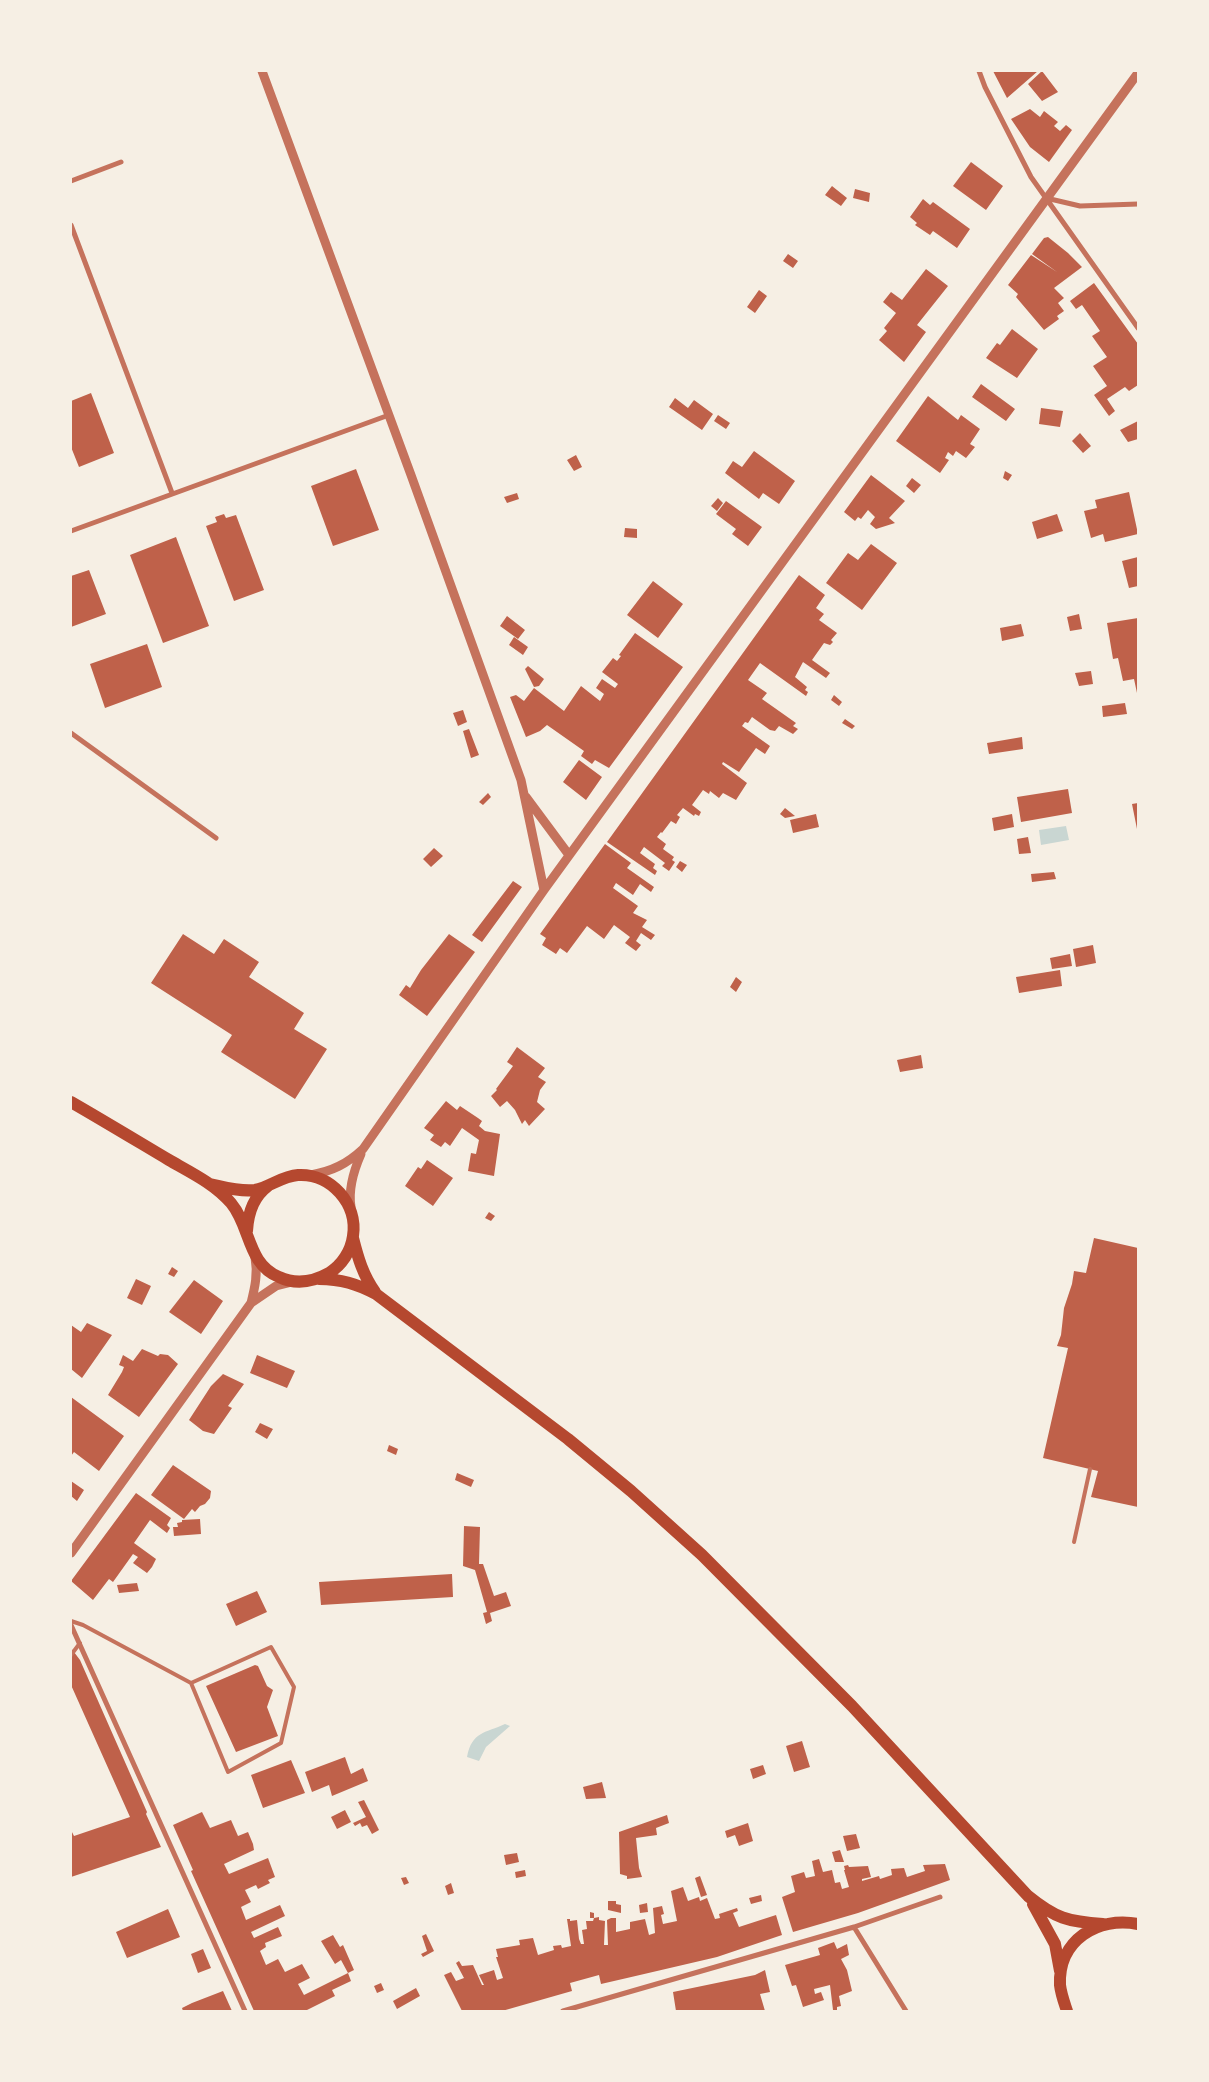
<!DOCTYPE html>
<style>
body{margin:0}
#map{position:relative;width:1209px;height:2082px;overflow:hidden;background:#f6efe4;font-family:Montserrat,sans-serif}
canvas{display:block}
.frame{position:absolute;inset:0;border:72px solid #f6efe4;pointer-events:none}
</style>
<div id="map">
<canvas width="1209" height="2082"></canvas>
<div class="frame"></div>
</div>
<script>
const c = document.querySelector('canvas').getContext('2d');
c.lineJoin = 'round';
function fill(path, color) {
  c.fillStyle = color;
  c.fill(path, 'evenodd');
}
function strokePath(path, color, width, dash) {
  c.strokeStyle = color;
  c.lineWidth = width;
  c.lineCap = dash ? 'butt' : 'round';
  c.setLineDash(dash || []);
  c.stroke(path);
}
const water = new Path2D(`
 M1066,826L1069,840L1041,845L1039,830Z
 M505,1724L510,1726L486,1747L479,1761L467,1757C472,1731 486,1733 505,1724Z`);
const building = new Path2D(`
 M993,71H1038L1007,98Z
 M1042,71L1058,92L1042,101L1028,84Z
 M1030,109L1040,117L1044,111L1058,122L1054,126L1060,131L1066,125L1072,130L1049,162L1030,147L1011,119Z
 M971,162L1003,186L986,210L953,186Z
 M832,186L847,198L841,206L825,195Z
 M855,189L870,193L869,202L853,198Z
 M923,199L930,205L933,202L970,229L957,248L933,231L930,235L915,225L917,223L910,217Z
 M1048,237L1068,253L1082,267L1054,288L1064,298L1058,303L1064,311L1057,316L1059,319L1044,330L1016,297L1018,294L1008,285L1031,255L1057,272L1032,254L1044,238Z
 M788,254L798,261L793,268L783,261Z
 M926,269L948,286L917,325L926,332L904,362L879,340L887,331L884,328L896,313L883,302L891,292L902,300Z
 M1094,283L1138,344V385L1129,391L1125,387L1107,399L1115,411L1109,416L1094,395L1107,386L1093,366L1107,357L1092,336L1100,331L1082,305L1076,309L1070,301Z
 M759,290L767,296L755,313L747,307Z
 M1012,329L1038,349L1017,378L986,358L997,343L1000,345Z
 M981,384L1015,409L1006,421L972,397Z
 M91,393L114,453L79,467L71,447V401Z
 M928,396L958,420L961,415L980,429L970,444L975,447L966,458L956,451L953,456L948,452L945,458L949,460L940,473L896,441Z
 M675,398L688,408L694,400L713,414L702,430L669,407Z
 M1041,408L1063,411L1060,427L1039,424Z
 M718,415L730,423L726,429L714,421Z
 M1138,421V439L1128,442L1120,430Z
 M1080,433L1091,446L1083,453L1072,441Z
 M754,451L795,481L779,504L763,493L759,499L725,473L733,461L742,467Z
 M576,455L582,467L574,471L567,460Z
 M356,469L379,530L333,546L311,486Z
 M1005,471L1012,475L1008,481L1003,478Z
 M871,475L905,501L889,518L895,523L876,529L870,524L875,517L868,510L861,519L858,517L855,521L844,512Z
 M912,478L921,485L914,493L906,486Z
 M1129,492L1138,534L1105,542L1103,534L1091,538L1084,511L1097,508L1095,500Z
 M517,493L519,499L507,503L504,497Z
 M718,498L723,503L717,511L711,506Z
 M726,501L762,527L748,546L732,534L736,529L716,514Z
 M224,514L226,518L236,515L264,590L234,601L206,526L217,522L215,517Z
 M1057,514L1063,531L1037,539L1032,522Z
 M625,528L637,529V538L624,537Z
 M176,537L209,626L163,643L130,555Z
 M871,544L897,563L862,610L826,583L848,553L858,560Z
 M1138,557V586L1129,588L1122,561Z
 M89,570L106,614L71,627V576Z
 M799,575L825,595L816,608L824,614L819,620L837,633L831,640L833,642L830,645L824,643L812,660L830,673L826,678L803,662L795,677L807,687L805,690L808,692L806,696L760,663L748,680L767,693L762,699L796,723L793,726L798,729L793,734L779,726L775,731L770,730L752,717L748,723L745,722L742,726L770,746L765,754L756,748L739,772L723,762L722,764L747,783L736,800L723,793L719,798L710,791L709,794L703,790L692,805L701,812L699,816L695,814L694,816L683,808L677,815L680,817L676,824L671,821L662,833L661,832L657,837L666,844L663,849L674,857L672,860L675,862L669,871L662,866L665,863L644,847L640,853L655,864L653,868L657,871L655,875L607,842Z
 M653,581L683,604L658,638L627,615Z
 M1079,614L1082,629L1070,631L1067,617Z
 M507,616L525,630L518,639L500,626Z
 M1138,618V693H1137L1134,679L1123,681L1118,658L1113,659L1107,623Z
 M1021,624L1024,636L1002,641L1000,628Z
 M635,633L683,667L609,768L595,760L592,764L581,756L584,751L547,725L540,731L526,737L510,697L516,695L524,701L534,688L564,711L581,686L600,701L604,694L596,688L602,679L615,688L618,684L602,672L613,658L617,661L621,656L619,655Z
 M514,637L528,647L523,655L509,645Z
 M147,644L162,687L105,708L90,664Z
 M528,666L544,679L539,686L534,687L525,669Z
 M1091,671L1093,684L1079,686L1075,673Z
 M834,695L842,702L839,706L831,700Z
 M1125,703L1127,714L1103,717L1102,706Z
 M463,710L467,722L458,726L453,713Z
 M845,719L855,726L852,729L842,723Z
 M469,729L479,755L471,758L463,731Z
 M1022,737L1023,749L989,754L987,743Z
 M579,760L602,777L586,800L563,782Z
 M1068,789L1072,813L1021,822L1017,797Z
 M488,793L491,797L483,805L479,802Z
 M1138,803V829H1137L1132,804Z
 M785,808L795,816L785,818L780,814Z
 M816,814L819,827L793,833L790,820Z
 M1012,814L1014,827L994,831L992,818Z
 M1028,837L1031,853L1019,854L1017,839Z
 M605,844L631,863L627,868L654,887L651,892L640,884L633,895L616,883L613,888L638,906L633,913L647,920L642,927L655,935L651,940L641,933L636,941L641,945L636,951L625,943L630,937L614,925L604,939L587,926L567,953L560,948L556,954L542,945L546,938L540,934Z
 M434,848L443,856L431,867L423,859Z
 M680,861L687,865L682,872L676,867Z
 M1054,872L1056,879L1032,882L1031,874Z
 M513,881L522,887L482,942L472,935Z
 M183,934L214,954L224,939L259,962L249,977L304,1013L294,1029L327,1049L295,1099L221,1052L232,1035L151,983Z
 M449,934L475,952L427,1016L399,995L406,985L410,988L421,970Z
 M1093,945L1096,963L1076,967L1073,949Z
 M1070,954L1072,966L1052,969L1050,958Z
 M1060,970L1062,986L1019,993L1016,977Z
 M736,977L742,982L736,992L730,987Z
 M517,1047L545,1068L538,1077L546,1082L540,1090L537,1102L545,1109L529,1126L525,1120L522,1124L515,1110L507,1101L500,1107L491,1096L497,1090L496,1089L513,1066L507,1062Z
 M921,1055L923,1068L900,1072L897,1060Z
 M446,1101L457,1110L460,1106L478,1118L482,1121L479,1126L485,1131L500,1134L494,1176L468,1171L471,1153L476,1154L479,1140L462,1128L450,1146L445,1142L441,1147L430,1140L434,1135L424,1128Z
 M427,1160L453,1178L433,1206L405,1186L418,1167L421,1169Z
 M489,1212L495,1216L491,1221L485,1218Z
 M1094,1238L1138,1248V1507L1091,1497L1098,1471L1043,1458L1068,1348L1057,1346L1061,1335L1064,1308L1072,1284L1074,1271L1086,1273Z
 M172,1267L178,1271L174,1277L168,1274Z
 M136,1279L151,1286L142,1305L127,1298Z
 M194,1280L223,1301L201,1334L169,1312Z
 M87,1323L112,1335L82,1378L71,1369V1325L81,1332Z
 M142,1349L158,1356L160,1354L168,1355L178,1364L139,1417L108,1395L122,1372L124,1367L119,1365L123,1355L133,1361Z
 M257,1355L295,1371L287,1388L250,1373Z
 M223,1374L244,1384L228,1406L232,1408L214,1434L203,1431L189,1420L211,1386Z
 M71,1397L124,1436L99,1471L74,1452L71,1456Z
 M260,1423L273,1429L267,1439L255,1432Z
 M389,1445L398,1449L396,1455L387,1451Z
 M173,1465L211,1491L210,1498L205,1504L200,1506L195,1512L192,1509L184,1519L151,1495Z
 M457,1473L474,1480L471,1487L455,1480Z
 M71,1481L84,1490L77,1501L71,1496Z
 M136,1493L171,1518L167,1525L170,1528L167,1533L150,1520L134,1543L156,1559L152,1567L147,1573L133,1563L138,1557L133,1554L113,1582L109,1579L93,1600L71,1581Z
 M200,1519L201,1534L174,1536L173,1527H178L177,1523L182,1522V1520Z
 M464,1526L480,1527L479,1564H483L494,1596L506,1592L511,1606L490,1613L492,1621L486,1624L483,1613L487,1612L475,1570L463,1566Z
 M452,1574L453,1597L321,1605L319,1582Z
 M137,1583L139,1591L119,1593L117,1585Z
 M257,1591L267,1612L236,1626L226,1604Z
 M71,1648L80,1660L147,1812L146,1814L161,1847L71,1877V1830L74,1836L130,1817L71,1685Z
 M255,1665L258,1666L267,1686L273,1690L267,1707L278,1736L236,1752L206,1686Z
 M802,1741L810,1767L794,1772L786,1746Z
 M345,1757L351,1774L363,1768L368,1781L332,1796L329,1785L312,1792L305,1772Z
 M291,1760L305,1793L263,1808L251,1775Z
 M763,1765L766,1774L753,1779L750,1769Z
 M602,1782L606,1798L586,1799L583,1787Z
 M364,1800L379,1830L372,1834L367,1825L362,1827L360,1823L355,1826L353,1823L366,1817L358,1802Z
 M345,1810L351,1822L337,1829L331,1817Z
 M202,1812L210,1828L231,1820L238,1836L248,1832L253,1844L254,1850L224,1864L229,1874L268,1858L275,1877L268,1880L270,1883L258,1889L256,1885L245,1890L251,1902L241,1907L246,1920L280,1905L285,1916L251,1932L254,1938L278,1927L282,1936L265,1943L266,1947L260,1951L266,1965L278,1959L285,1972L302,1964L310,1978L298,1984L304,1995L348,1973L341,1960L335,1964L321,1941L333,1935L340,1947L343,1945L354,1970L348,1973L351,1981L332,1990L335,1996L305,2011H254L191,1871L193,1870L173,1825Z
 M667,1815L669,1823L656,1828L657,1835L636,1838L639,1868L642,1877L627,1879V1876L620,1874L619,1832Z
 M748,1823L753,1841L739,1846L735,1835L727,1838L725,1831Z
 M856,1834L860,1848L847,1851L843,1836Z
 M840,1850L844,1862H835L832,1852Z
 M517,1853L519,1862L506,1865L504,1855Z
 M819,1859L823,1872L832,1870L835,1883L840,1882L842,1889L849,1887L844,1870H845L844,1866L848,1865L849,1867L868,1866L871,1877L862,1879V1881L879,1876L880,1879L892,1875L891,1869L904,1868L907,1877L925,1871L923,1865L945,1864L950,1880L858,1913L793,1932L782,1897L795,1892L791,1876L804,1872L806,1878L815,1876L812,1861Z
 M525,1870L526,1876L516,1878L515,1872Z
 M700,1876L707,1895L701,1897L695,1878Z
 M406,1877L409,1883L404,1885L401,1878Z
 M451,1883L454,1893L448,1895L445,1886Z
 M683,1887L688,1901L699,1897L700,1901L707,1898L715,1919L720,1918L719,1914L737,1908L738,1911L733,1913L739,1927L776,1915L782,1935L717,1957L627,1978L601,1984L599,1975L570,1983L572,1991L502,2011H462L444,1975L451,1972L456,1981L464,1978L456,1963L459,1961L462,1966L473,1965L482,1985H484L479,1975L494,1970L497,1980L503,1978L496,1957H498L496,1949L520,1945L519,1940L533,1938L538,1955L554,1950L553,1946L561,1945L562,1948L571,1946L567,1919H570V1921L577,1920L579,1939L581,1944H584L582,1930L587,1929L586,1921H593L594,1918H590V1912L594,1913V1918L599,1917V1920L605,1921L604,1945H608L607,1920L611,1918H616V1932L630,1929V1922L645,1919L649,1935L655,1933L653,1908L662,1906L664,1914L661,1915L663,1924L677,1921L671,1891Z
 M761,1895L762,1901L751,1904L749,1898Z
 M608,1901H616V1904L621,1905V1913L608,1910Z
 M647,1903L648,1912L640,1913L639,1905Z
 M168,1909L180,1937L127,1958L116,1932Z
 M426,1934L434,1951L423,1957L421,1954L427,1951L422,1936Z
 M834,1942L837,1949L847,1944L849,1955L841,1959L847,1970L852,1991L839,1996L841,2006L837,2007V2010H833L830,1985L814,1989L815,1994L821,1992L824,2000L803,2007L796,1985L792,1986L785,1965L820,1955L818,1948Z
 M203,1949L211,1968L198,1973L191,1954Z
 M765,1970L770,1992L760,1994L765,2011H676L673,1992L755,1975Z
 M381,1983L384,1990L377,1993L374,1986Z
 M416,1988L420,1996L397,2009L393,2001Z
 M223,1991L232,2011H183L182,2008L192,2003Z`);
const service = new Path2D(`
 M1074,1542L1090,1469
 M71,1621L83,1625L191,1683L228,1772L281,1743L294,1687L271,1647L191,1683
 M71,1655L80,1643`);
const minor = new Path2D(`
 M979,71L985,87L1031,177L1138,328
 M71,181L121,162
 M1046,198L1080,206L1138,204
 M71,225L172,493
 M71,531L389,415
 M71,733L216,838
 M71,1625L245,2011
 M854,1927L940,1897
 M563,2011L854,1927L906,2011`);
const tertiary = new Path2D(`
 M262,71L411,475L521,780L544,890
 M526,797L569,855
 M311,1175C332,1171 347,1164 363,1149L544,890L1138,73
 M351,1207C348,1189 354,1170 361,1154
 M251,1303C255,1287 258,1274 255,1257
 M71,1553L251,1303L276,1286L292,1282`);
const primary = new Path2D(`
 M71,1102C104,1121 137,1141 169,1160C190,1172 215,1184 231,1203C251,1227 247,1264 279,1277C296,1285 313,1282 329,1273C342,1265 351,1251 353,1236C358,1204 331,1173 298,1175C282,1176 270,1187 255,1190C240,1192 224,1187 210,1184
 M247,1231C248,1213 253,1197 268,1186
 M353,1238C358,1258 363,1275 375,1292
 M319,1279C341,1279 357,1284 376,1294L568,1439L631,1491L702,1555L852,1706L1028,1896C1055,1918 1068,1922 1103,1924
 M1033,1904L1055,1944L1060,1971
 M1067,2011C1064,2002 1061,1994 1060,1985C1058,1940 1098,1916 1138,1924`);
fill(water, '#c9d6d2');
fill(building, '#bf614a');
strokePath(service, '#c5725c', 4);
strokePath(minor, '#c5725c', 5);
strokePath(tertiary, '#c5725c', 9);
strokePath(primary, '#b5482f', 12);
</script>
